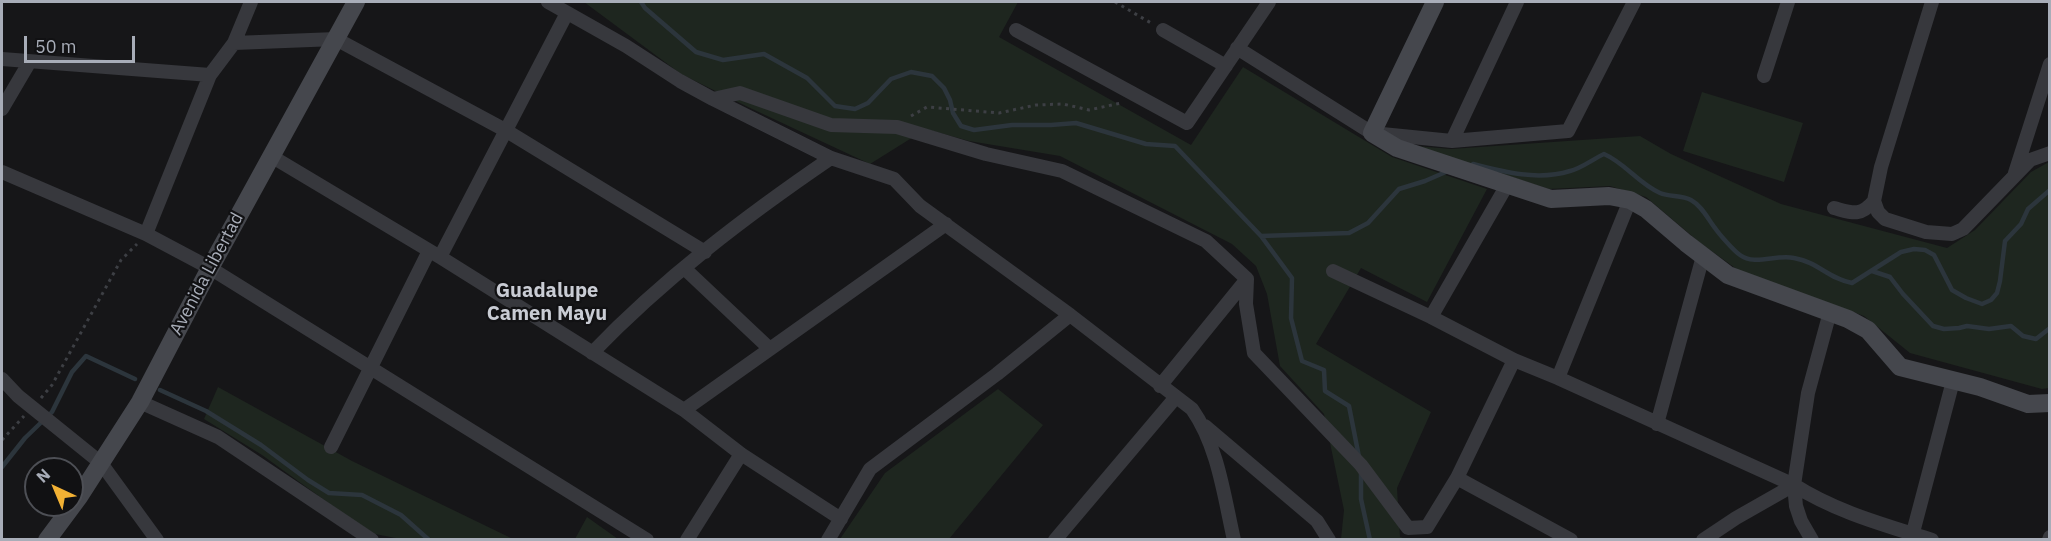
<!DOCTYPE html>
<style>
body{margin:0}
#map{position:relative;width:2051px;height:541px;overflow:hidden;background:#161618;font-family:"IBM Plex Sans",sans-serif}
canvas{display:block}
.frame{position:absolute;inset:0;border:3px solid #a8adb8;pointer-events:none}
.north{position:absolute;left:24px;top:457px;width:60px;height:60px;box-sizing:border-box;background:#111113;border:2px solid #4d4f55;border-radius:50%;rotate:316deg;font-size:16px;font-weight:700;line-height:24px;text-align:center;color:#a8adb8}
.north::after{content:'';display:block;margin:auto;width:21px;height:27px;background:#f2b134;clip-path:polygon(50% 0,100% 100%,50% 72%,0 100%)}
.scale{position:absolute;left:24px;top:36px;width:111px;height:27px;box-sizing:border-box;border:3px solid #a8adb8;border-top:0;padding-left:8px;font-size:18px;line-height:21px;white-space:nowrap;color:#a8adb8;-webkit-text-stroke:4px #111113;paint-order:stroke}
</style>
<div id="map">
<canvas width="2051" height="541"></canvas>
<div class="frame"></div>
<div class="north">N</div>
<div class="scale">50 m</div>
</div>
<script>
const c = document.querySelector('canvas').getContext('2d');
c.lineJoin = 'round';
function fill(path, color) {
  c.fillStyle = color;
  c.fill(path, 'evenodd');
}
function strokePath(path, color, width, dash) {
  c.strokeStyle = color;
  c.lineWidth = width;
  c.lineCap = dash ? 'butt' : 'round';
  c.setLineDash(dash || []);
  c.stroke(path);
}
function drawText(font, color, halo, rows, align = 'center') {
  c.font = font + ' "IBM Plex Sans",sans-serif';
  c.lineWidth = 4.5;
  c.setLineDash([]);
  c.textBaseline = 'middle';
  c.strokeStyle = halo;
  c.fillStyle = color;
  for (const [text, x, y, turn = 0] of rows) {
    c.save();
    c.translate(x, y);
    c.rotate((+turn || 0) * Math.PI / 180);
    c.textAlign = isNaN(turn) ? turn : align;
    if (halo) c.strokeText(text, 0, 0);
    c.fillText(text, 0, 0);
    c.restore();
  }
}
const green = new Path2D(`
 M584,2H1018L999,37L1191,145L1243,67L1392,157L1487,189L1427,302L1361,268L1316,344L1431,412L1397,488L1400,537L1406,539H1341L1344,510L1324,414L1280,366L1267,294L1256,266L1232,244L1060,156L969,141L926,129L870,164L748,107L681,74Z
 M1702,92L1803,123L1784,182L1683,151Z
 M1640,136L1671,154L1781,204L1947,248L1975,230L2031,172L2049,162V388L2042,389L1910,353L1864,316L1738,270L1699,242L1646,197L1610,186L1549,189L1416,146L1451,149Z
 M218,387L352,461L513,539L406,540L375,534L345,515L262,455L204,419Z
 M998,389L1043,425L949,539H840L885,473Z
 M587,517L618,539H575Z`);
const stream = new Path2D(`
 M641,2L645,8L696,52L723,60L764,54L807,78L835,106L855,109L868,103L891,79L911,72L932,76L944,88L950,100L953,113L961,126L974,130L1012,125H1051L1076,123L1146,144L1175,146L1261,236L1292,278L1291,318L1302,361L1324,370L1325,391L1349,406L1359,457
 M1473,164C1504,172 1538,181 1570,171C1582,168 1593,159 1604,154C1625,163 1638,183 1660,193C1669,197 1682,195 1691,200C1702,206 1708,219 1715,228C1719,234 1734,251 1740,255C1755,266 1776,254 1794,258C1818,262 1829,279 1852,283L1901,252L1914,249L1925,250L1934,255L1952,290L1966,298L1982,304L1991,300L1997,293L2000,281L2005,241L2021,224L2028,209L2050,190
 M1261,236L1349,233L1368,223L1399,189L1425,181L1448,171
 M1872,271L1890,277L1903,294L1933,326L1944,329L1959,328L1967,326L1989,329L2011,326L2023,336L2036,339L2050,328
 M160,390L206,411L261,445L308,480L329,493L362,495L401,515L429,540
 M2,467L25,438L52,412L72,372L86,356L135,379
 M1361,471V499L1370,540`);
const path = new Path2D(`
 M1115,2L1151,23
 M911,116L927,107L999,113L1036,105L1063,104L1089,110L1121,103
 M41,398L52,385L121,260L137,244
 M2,440L24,416`);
const street = new Path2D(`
 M548,2L626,46L680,81L713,99L831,158L894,179L920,206L1070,315L1192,409C1218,446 1224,496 1234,540
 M1932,2L1881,167L1874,201L1878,212L1885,219L1926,232L1952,234L1963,229L2030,160L2050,153
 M1016,30L1187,123L1269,2
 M1163,30L1226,66
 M234,43L336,39L505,130L705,252
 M1237,48L1372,133L1452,141L1568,131L1634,2
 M2,59L210,75
 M1764,76L1788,2
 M713,99L740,93L831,125L897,127L986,154L1062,171L1206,241L1247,279L1246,304L1254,353L1361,465L1408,528L1427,527L1457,478L1514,360
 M2,109L29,63
 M1452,141L1517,2
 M271,156L440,257L684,410L741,454L841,519
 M2,172L146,234L210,268L647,540
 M2015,173L2050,64
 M1834,208C1853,213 1860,217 1874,201
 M146,234L210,75L234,43L251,2
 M440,257L567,13
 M684,268L770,349
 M1333,271L1431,317L1514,360L1558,378L1794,485C1836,512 1885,525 1932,540
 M1431,317L1507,185
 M592,353C663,279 746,216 831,158
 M1558,378L1630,200
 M2,379L18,396L101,463L157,540
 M1160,386L1247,279
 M140,402L218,437L372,540
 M684,410L946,224
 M1657,424L1703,256
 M1205,426L1317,521L1329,540
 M331,447L429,251
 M1457,478L1571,540
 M687,540L741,454
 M828,540L870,469L997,374L1070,315
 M1055,540L1176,397
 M1703,540L1736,518L1794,485
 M1812,540L1801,521L1796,506L1794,485L1808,393L1830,312
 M1911,540L1953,381
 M2049,540L2050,537`);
const secondary = new Path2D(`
 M1435,2L1372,133L1397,148L1551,199L1609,196L1630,200L1646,209L1686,243L1728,275L1848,319L1868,330L1900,367L1980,387L2028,404L2050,403
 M47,540L79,497L140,402L210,268L356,2`);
const streetNames = [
 ["Avenida Libertad",207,274,-62]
];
const neighbourhoodNames = [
 ["Guadalupe",547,291],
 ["Camen Mayu",547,314]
];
fill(green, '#1e261f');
strokePath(stream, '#2c353c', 4.5);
strokePath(path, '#3d3f44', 3, [3, 4.5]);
strokePath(street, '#37383d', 14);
strokePath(secondary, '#45474d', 18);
drawText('18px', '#a8adb8', '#111113', streetNames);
drawText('bold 20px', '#c9ccd4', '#111113', neighbourhoodNames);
</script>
